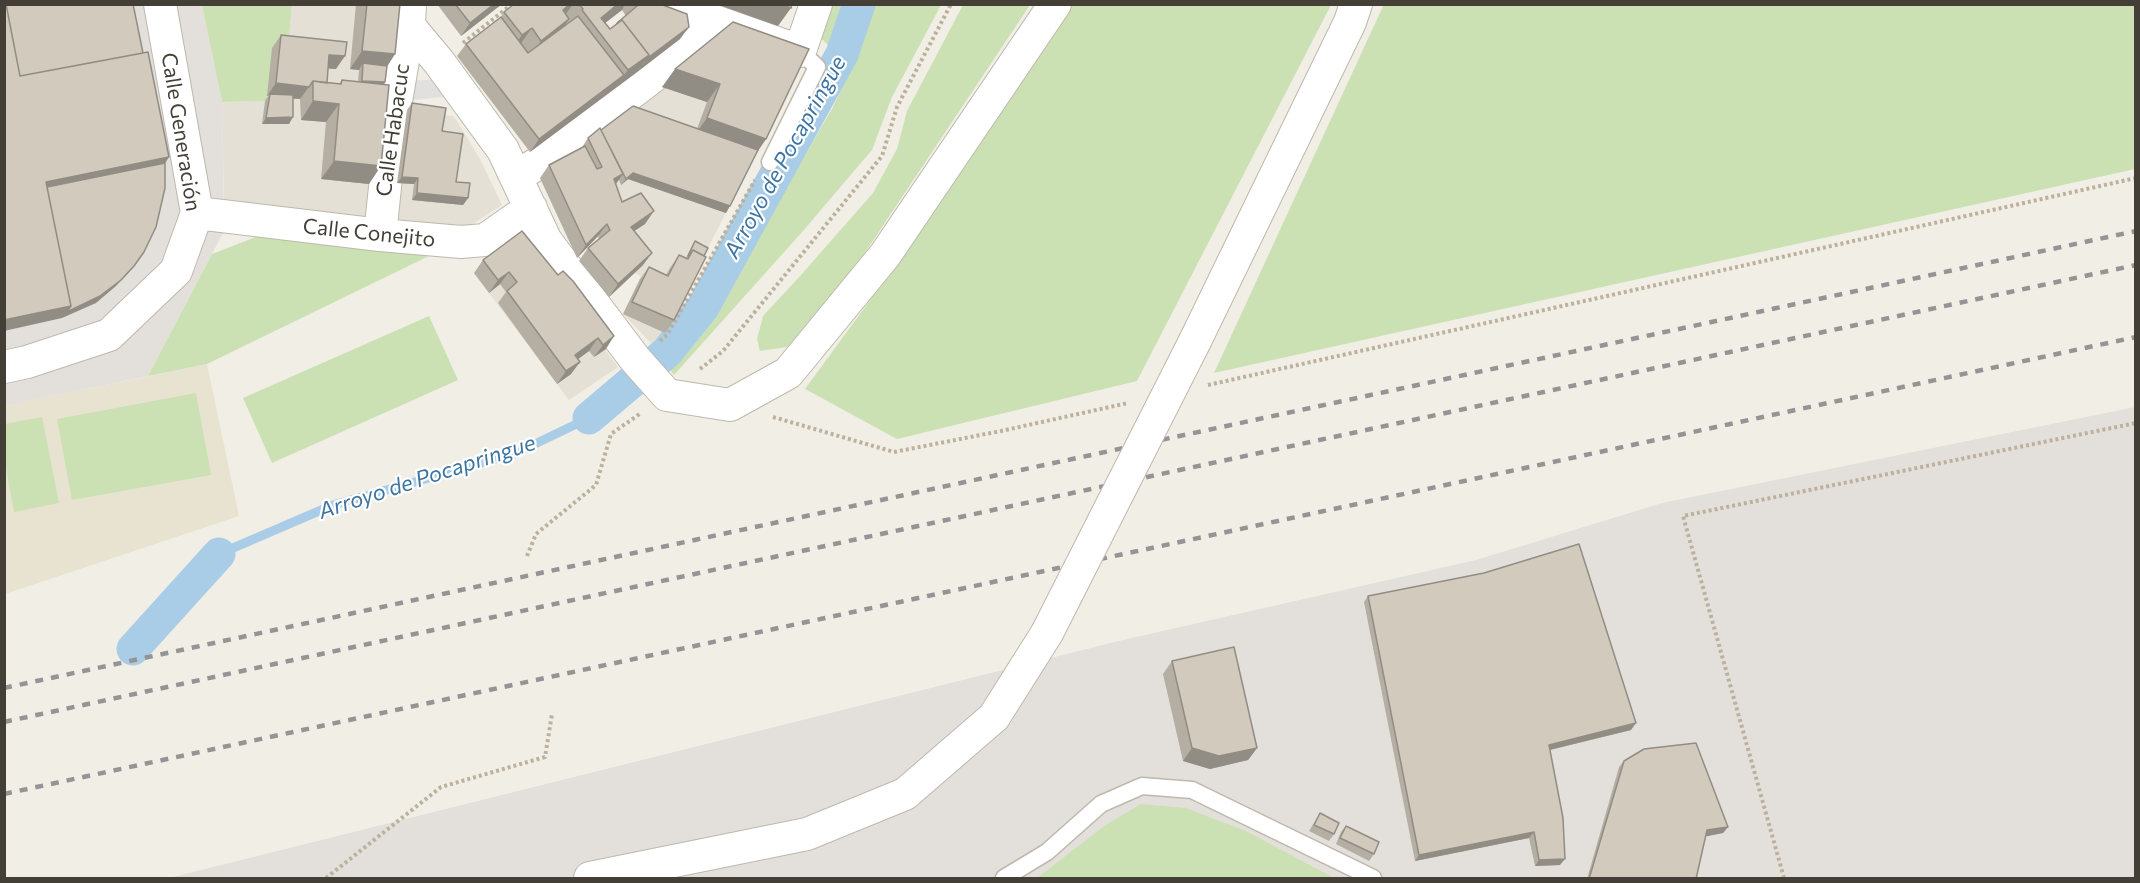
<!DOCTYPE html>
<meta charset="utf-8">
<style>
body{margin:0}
#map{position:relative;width:2140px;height:883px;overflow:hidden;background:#f1eee6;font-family:Commissioner,sans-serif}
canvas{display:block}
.frame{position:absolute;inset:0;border:6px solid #433e36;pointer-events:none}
</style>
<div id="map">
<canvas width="2140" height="883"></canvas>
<div class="frame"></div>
</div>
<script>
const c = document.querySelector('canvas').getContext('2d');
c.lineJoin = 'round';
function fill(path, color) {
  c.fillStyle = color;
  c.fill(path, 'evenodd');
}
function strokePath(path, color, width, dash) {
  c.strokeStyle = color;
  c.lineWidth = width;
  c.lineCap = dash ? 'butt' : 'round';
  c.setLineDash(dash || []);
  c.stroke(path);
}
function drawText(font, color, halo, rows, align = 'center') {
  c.font = font + ' Commissioner,sans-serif';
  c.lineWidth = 4.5;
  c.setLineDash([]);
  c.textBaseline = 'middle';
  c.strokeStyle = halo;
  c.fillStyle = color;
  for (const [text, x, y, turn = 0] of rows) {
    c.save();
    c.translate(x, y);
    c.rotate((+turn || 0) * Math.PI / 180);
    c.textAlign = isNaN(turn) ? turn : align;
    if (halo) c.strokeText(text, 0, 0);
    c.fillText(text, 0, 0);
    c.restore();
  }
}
const residential = new Path2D(`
 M372,4L376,108L365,218L224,205L222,102L268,101L272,48L288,49L292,5Z
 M721,40L746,173L665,333L653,345L623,314L641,276L635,273L609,297L579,261L601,243L598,237L577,258L540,178Z
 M441,115L453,116L457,121L480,159L502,205L465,229L394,224L399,184Z
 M520,239L618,367L569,400L474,273Z`);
const industrial = new Path2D(`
 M5,5H202L222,102L224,231L148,376L5,406Z
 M2135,407V878H169L1123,640L1476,560L1662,503Z`);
const education = new Path2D(`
 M207,364L239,516L5,594L4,406Z`);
const green = new Path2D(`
 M1384,4L2135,5V169L1214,373Z
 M202,5H292L288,50L267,96L268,101L222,102Z
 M826,5H846L831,48L816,33Z
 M875,5H941L892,97L872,150L803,231L674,375L667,366L718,306L833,107L862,44Z
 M963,5H1030L830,305L787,347L760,351L757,339L763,316L801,275L873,193L897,149L907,111Z
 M1070,5H1331L1137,381L897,439L805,389L890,273Z
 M261,235L429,256L207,364L148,376L212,254Z
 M429,316L458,380L272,463L243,398Z
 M196,393L211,475L72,500L57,419Z
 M42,417L59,503L14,512L5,463V424Z
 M1141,804L1186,808L1246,831L1334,878H1037L1107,824Z`);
const parking = new Path2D(`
 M442,79L490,144L482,150L444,97L403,101L405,81Z`);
const stream = new Path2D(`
 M219,554L333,505L514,454L589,418`);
const canal = new Path2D(`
 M589,418L667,352L703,307L842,54L859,4
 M133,649L219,554`);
const path = new Path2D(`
 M463,43L512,4
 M660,341L667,335L755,180
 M700,369L723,351L882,156L897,107L951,4
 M1208,385L2136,178
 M773,417L894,452L1001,431L1128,403
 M527,556L536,534L596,485L611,434L641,413
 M326,878L441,787L545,757L552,714
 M1784,878L1683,516L2136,423`);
const service = new Path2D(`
 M770,162L817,67L800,51
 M1004,878L1047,852L1101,804L1142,786L1192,790L1373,878`);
const minor = new Path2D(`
 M410,4L409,26L439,62L503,150L546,241L635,359L667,395L730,405L788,373L885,255L1055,4
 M666,4L800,51L816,4
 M516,177L548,157L721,24
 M197,213L380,235L461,242L485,240L531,208
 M380,235L391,130L409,26
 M1195,341L1350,22L1356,4
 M4,367L27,362L109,335L176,271L197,213L160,4
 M590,878L807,834L905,794L994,717L1047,633`);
const rail = new Path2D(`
 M4,688L2136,231
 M4,722L2136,265
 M4,794L2136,337`);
const minorBridge = new Path2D(`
 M1047,633L1195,341`);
const wall = new Path2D(`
 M356,4H400L395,54L387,66L369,184L321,179L326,122L301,120L300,99H293L289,124H262L265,101L268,96H267L272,48L281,35L336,69L328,68L327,83L339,84L342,80L358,82L359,70L350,69Z
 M437,4H502L461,36Z
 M514,4H660L680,39L530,152L457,56L466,44L501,17L504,12ZM622,10L626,16L610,29L605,23Z
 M733,22L766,139L758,150L726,213L628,179L621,185L619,180L616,184L622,202L645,224L634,231L643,265L609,297L579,261L588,248L599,239L598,236L577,258L540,178L549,165L581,149L588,138L601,130L697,129L707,102L662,87Z
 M412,103L442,131L456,182L468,198L463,205L412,200L414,184L397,183L407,110Z
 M522,231L606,349L594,357L589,351L578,359L571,374L557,384L498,303L506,292L500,284L489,293L474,273L483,260Z
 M695,241L674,320L665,333L623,314L640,279L649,267L666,275L670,268L679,255L686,258L691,248Z
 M1368,596L1631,730L1550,750L1560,865L1535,866L1529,838L1415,861L1364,602Z
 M1172,661L1257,748L1248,760L1210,769L1183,761L1163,674Z
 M1624,761L1728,827L1723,833L1706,836L1696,879H1587L1619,767Z
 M1320,813L1334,834L1329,841L1309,831Z
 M1346,826L1374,854L1369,861L1336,844L1341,832Z`);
const shadedWall = new Path2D(`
 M494,4H502L461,36L470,23Z
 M570,4H573L563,18V10Z
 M618,4H625L622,10L596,30L601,18Z
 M716,4H781L791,8L778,26Z
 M569,19L557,38L529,59L541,41Z
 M689,27L680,39L636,73L645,60Z
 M532,28L519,46L509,53L522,35Z
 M362,51L395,54L383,73L363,63L359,70L350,69Z
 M329,55L345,56L336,69L320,68Z
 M649,55L636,73L530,152L539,139L624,75L628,70Z
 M675,69L720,84L707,102L662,87Z
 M362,81L385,82L381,89L357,87Z
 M276,83L309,87L300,99L269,96L270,94L267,96Z
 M313,101L339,104L326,122L301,120Z
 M293,117L289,124H262L266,118Z
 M707,118L766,139L754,157L694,136Z
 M169,157L161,170L43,194L46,182Z
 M334,161L381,166L369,184L321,179Z
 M633,173L730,206L726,213L628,179L621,185L626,179Z
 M623,174L614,186V179Z
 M402,177L418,178L414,184L397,183Z
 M417,193L468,198L463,205L412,200Z
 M654,211L645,224L622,239L631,227Z
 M607,224L598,236L577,258L586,245Z
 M652,253L643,265L609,297L618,284Z
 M134,266L129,272L116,286L96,303L62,318L4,331V320Z
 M509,272L500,284L489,293L498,280Z
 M614,336L606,349L594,357L603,345Z
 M598,338L589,351L566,368L575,355Z
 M580,362L571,374L557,384L566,371Z
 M1636,723L1631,730L1545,751L1549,745Z
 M1192,748H1257L1248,760L1210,769L1183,761Z
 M1728,827L1723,833L1703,837L1707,830Z
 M1534,832L1529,838L1415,861L1419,855Z
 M1565,859L1560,865L1535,866L1539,860Z`);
const building = new Path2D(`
 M4,4H6L20,76L148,52L169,157L46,182L71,306L4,320Z
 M6,4H133L143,53L20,76Z
 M367,4H400L395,54L362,51Z
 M455,4H494L470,23Z
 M514,4H570L563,10L569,19L541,41L532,28L522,35L504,12Z
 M579,4H618L601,18L610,29L622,20L649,55L628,70L582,10L583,9Z
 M636,4H660L687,14L689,27L645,60L649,55L622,20L617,24V23L637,6Z
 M781,4H792L791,8Z
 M578,16L624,75L539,139L466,44L501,17L528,53Z
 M733,22L809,49L766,139L707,118L720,84L675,69Z
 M281,35L347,42L345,56L329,55L327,83L313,81L309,87L276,83Z
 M363,63L387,66L385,82L362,81Z
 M342,80L389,85L381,166L334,161L339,104L313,101V81L341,84Z
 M270,94L293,95V117L266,118Z
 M412,103L446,108L442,131L463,134L456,182L470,183L468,198L417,193L418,178L402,177Z
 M633,106L758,150L730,206L633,173L626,179L601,130Z
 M600,128L623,174L614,179L622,202L641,193L654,211L631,227L652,253L618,284L588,248L610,230L607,224L586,245L549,165L585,146L597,169L602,167L588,138Z
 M165,163V188L156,227L144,252L134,266L121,280L100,296L67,312L71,306L47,187Z
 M522,231L558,275L563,271L573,281L614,336L603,345L598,338L575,355L580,362L566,371L507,291L517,282L509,272L498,280L483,260Z
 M695,241L708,248L704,256L693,250L688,256Z
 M693,250L706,257L674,320L632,302L649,267L668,276L679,255L688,259Z
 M1579,544L1636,723L1549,745L1563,818L1565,859L1539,860L1534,832L1419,855L1368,596L1484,573Z
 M1234,647L1257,748L1219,756L1192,748L1172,661Z
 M1696,743L1728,827L1707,830L1696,879H1589L1624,761L1644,749Z
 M1320,813L1339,823L1334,834L1314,825Z
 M1346,826L1379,842L1374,854L1340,838Z`);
const streetNames = [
 ["Calle Habacuc",393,130,-82],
 ["Calle Generación",181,132,81],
 ["Calle Conejito",369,233,6]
];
const waterNames = [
 ["Arroyo de Pocapringue",785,157,-61],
 ["Arroyo de Pocapringue",427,477,-18]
];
fill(residential, '#e4e0d5');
fill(industrial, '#e3e0db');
fill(education, '#e8e2d1');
fill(green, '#cbe1b3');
fill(parking, '#e2e0de');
strokePath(stream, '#a9cce7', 9);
strokePath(canal, '#a9cce7', 33);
strokePath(service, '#beb8ad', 19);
strokePath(minor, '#beb8ad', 34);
strokePath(path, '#bbb19d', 4, [3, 3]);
strokePath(service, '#fff', 16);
strokePath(minor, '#fff', 32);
strokePath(rail, '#949494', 4.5, [8, 8]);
strokePath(minorBridge, '#beb8ad', 34, []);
strokePath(minorBridge, '#fff', 32);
fill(wall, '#b4aea3');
fill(shadedWall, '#928d84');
fill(building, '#d1cabd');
strokePath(building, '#928d84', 1.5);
drawText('21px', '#433e36', '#fff', streetNames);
drawText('italic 22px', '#3c75a2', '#fff', waterNames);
</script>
